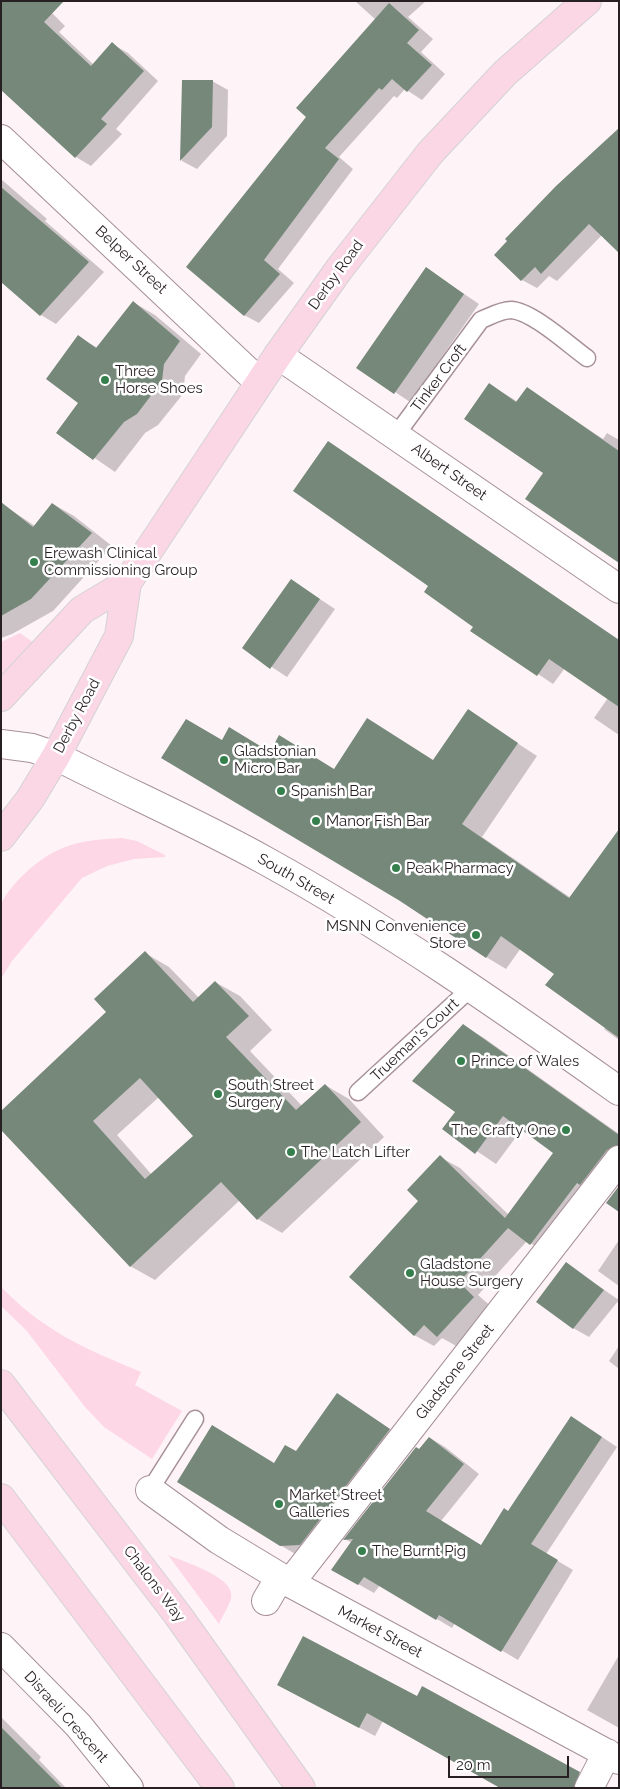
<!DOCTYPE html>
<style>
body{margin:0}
#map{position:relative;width:620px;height:1789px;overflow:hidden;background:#fef4f7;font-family:Raleway,sans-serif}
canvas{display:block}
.frame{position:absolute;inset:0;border:2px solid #281f23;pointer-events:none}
.scale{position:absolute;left:448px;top:1756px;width:121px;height:22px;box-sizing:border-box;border:2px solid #281f23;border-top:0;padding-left:6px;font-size:15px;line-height:18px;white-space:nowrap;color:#281f23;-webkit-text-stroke:4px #fff;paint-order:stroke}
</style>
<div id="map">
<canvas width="620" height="1789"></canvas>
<div class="frame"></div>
<div class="scale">20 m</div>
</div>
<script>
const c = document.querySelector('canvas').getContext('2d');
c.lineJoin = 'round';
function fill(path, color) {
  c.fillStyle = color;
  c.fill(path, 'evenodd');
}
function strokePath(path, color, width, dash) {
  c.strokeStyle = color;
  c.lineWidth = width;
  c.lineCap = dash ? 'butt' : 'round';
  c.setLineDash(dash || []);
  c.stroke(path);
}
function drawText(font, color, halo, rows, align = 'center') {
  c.font = font + ' Raleway,sans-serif';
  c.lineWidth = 5;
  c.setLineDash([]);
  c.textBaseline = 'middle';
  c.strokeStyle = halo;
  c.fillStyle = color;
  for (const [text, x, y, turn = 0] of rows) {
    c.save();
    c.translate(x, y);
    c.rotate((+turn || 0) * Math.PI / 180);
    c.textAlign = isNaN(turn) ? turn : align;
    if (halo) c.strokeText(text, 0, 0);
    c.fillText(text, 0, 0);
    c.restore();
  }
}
const green = new Path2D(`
 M20,633L34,643L1,675V642Z
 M122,838L137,841L165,855V857L134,859L107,866L82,878L12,961L1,979C1,956 0,929 1,906C2,898 13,886 18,880C52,846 75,840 122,838Z
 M1,1287C45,1332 84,1348 141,1372L135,1385L182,1411L152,1459L104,1427L85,1407L26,1330L1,1306Z
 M168,1555C184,1562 237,1577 231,1599C228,1608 222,1616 219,1624Z`);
const shadow = new Path2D(`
 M40,1L65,26L59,32L94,65L112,44L128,53L158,81L116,129L122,134L91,166L76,157L1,88Z
 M355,1H426L408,17L433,39L421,52L445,74L422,100L405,89L397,98L394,96L339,157L353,169L278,269L294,283L259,323L244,315L308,117L376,20Z
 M184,81H212L228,90L227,136L197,169L182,161Z
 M619,128L602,235L557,281L549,276L537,288L522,280Z
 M1,179L47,219L45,221L104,272L56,324L41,315L1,282Z
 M427,269L479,304L410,402L358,367Z
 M133,302L155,315L201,354L185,376L183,394L158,425L145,433L115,472L57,432L79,402L78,337L98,348Z
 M489,384L518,402L527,388L603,439L607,433L619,440V562L544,473Z
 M328,443L619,640V735L594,718L608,698L565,668L553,684L472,630L474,627L430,586Z
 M53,504L74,516L112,546L53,611L12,634L1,638V508L5,506L35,526Z
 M291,580L335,609L287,677L243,648Z
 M468,711L537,756L482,837L571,898L619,831V1040L604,1029L606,1027L555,973L521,948L506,969L486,957L222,741L335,770L434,761Z
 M145,953L169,967L199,998L215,982L240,996L272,1030L250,1051L302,1106L325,1085L349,1099L384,1137L282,1233L258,1219L240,1200L155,1280L130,1266L1,1129L108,1012ZM159,1097L195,1136L152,1175L117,1135Z
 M464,1026L484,1038L619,1134V1147L609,1141L608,1143L619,1150L551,1256L527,1241L478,1295L494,1309L458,1347L442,1338L434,1346L414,1335L420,1201L440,1157L460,1168L509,1215L555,1153L522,1129L496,1164L444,1129L457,1112Z
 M619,1240V1286L598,1271Z
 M566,1264L619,1300L589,1337L573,1328Z
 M619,1346V1369L609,1361Z
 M337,1394L405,1439L297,1555L280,1545L274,1464L296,1453Z
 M587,1427L617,1447L546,1554L573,1570L518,1660L455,1623L452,1628L380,1585L374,1593L333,1570L352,1543L345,1539L430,1438L445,1447L479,1474L441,1521L482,1546L508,1512Z
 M619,1655V1728L587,1710Z
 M294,1693L417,1697L569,1768L585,1777L588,1788H502L383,1721L375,1736Z
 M1,1717L41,1757L39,1760L66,1788H1Z`);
const building = new Path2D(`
 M1,1H64L44,22L91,66L112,42L144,71L101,119L107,124L75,158L1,90Z
 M389,3L419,30L407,43L432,65L407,92L392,79L382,90L379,88L325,148L339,159L264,260L280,274L244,316L186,267L306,117L296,108Z
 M182,80H213L212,127L180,161Z
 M619,128V253L589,224L541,274L535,267L521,281L494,255L507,241L505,239L556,186Z
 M1,187L89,262L40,316L1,282Z
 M426,267L464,294L394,394L356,368Z
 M133,301L180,341L164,364L162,381L137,414L124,422L93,460L56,433L78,403L46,379L78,335L96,348Z
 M489,383L516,402L527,387L619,451V563L525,499L543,473L464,419Z
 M328,441L619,640V707L549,659L537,676L470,631L473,627L424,592L428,586L293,491Z
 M1,502L33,527L52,503L92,533L31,599L1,616Z
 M291,579L320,599L270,669L242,648Z
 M468,709L518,743L462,824L569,898L619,829V1038L545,985L554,974L501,936L486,958L400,901L161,758L186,719L222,740L229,727L270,752L279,735L334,769L367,718L433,760Z
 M145,951L193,1002L215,981L249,1016L226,1037L296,1110L325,1084L361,1122L257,1220L221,1182L130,1267L1,1130V1111L106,1012L94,999ZM140,1078L193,1136L145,1179L93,1121Z
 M463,1024L619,1135V1145L607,1150L580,1185L577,1183L530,1245L508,1228L459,1282L474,1297L437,1337L424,1325L414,1336L349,1277L418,1201L407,1190L440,1155L505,1218L553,1153L503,1116L475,1154L442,1129L455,1112L412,1081Z
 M619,1186V1212L606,1203Z
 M566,1262L604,1290L573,1329L536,1302Z
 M337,1393L390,1429L300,1545L280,1546L177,1482L212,1425L274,1463L285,1445L296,1451Z
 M571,1416L602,1437L531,1544L558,1560L501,1652L439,1615L436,1620L364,1577L358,1585L331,1570L353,1539L343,1540L416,1447L419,1449L429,1437L464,1464L426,1511L481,1545L504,1508L508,1511Z
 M303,1636L417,1696L422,1686L580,1772L574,1788H500L367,1713L359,1728L277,1685Z
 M1,1727L62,1788H1Z`);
const lane = new Path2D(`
 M396,435L481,320C491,316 501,310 511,310C532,311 569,345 587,358
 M358,1092L471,988
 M150,1490L195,1419`);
const street = new Path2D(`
 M1,139L259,382
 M278,355L619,589
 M150,1490L219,1540L290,1583L619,1760
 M290,1583L619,1160
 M266,1601L280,1577
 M1,1647L78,1725L129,1788
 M589,1788L607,1753`);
const secondary = new Path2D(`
 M1,744L32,748L56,756C126,792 198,823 266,861C389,929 505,1010 619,1091`);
const primary = new Path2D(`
 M1,697L82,610L127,583
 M1,837L30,799L56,756L119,636L127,583L278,355L340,268L430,153L505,73L587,1
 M1,1384L177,1614L301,1788
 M1,1498L220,1788`);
const markers = [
 [105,380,5,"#357f4d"],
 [34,562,5,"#357f4d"],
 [224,760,5,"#357f4d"],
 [281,791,5,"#357f4d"],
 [316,821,5,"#357f4d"],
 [396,868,5,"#357f4d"],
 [476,935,5,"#357f4d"],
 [461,1061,5,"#357f4d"],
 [218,1094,5,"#357f4d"],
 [566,1130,5,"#357f4d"],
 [291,1152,5,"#357f4d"],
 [410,1273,5,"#357f4d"],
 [279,1504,5,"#357f4d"],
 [362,1551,5,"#357f4d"]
];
const streetNames = [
 ["Belper Street",131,260,43],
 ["Derby Road",336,275,-54],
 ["Tinker Croft",439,378,-53],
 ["Albert Street",449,472,35],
 ["Derby Road",77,716,-62],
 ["South Street",296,879,30],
 ["Trueman's Court",415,1040,-43],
 ["Gladstone Street",455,1372,-52],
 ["Chalons Way",154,1584,53],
 ["Market Street",380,1632,28],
 ["Disraeli Crescent",66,1717,48]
];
const poiNames = [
 ["Three",115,371],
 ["Horse Shoes",115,388],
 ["Erewash Clinical",44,553],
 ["Commissioning Group",44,570],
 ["Gladstonian",234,751],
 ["Micro Bar",234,768],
 ["Spanish Bar",291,791],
 ["Manor Fish Bar",326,821],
 ["Peak Pharmacy",406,868],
 ["MSNN Convenience",466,926,"right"],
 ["Store",466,943,"right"],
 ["Prince of Wales",471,1061],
 ["South Street",228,1085],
 ["Surgery",228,1102],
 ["The Crafty One",556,1130,"right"],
 ["The Latch Lifter",301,1152],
 ["Gladstone",420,1264],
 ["House Surgery",420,1281],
 ["Market Street",289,1495],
 ["Galleries",289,1512],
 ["The Burnt Pig",372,1551]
];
fill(green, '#fed7e6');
fill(shadow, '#0003');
fill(building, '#76887a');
strokePath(lane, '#a79099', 19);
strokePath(street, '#a79099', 30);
strokePath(secondary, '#a79099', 30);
strokePath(primary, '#d4d2d3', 30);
strokePath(lane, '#fff', 16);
strokePath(street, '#fff', 28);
strokePath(secondary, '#fff', 28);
strokePath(primary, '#fbd7e6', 28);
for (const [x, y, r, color] of markers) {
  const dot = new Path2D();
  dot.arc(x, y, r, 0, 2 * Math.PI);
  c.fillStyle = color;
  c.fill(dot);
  strokePath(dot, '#fff', 2);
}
drawText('15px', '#281f23', '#fff', streetNames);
drawText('15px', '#281f23', '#fff', poiNames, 'left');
</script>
